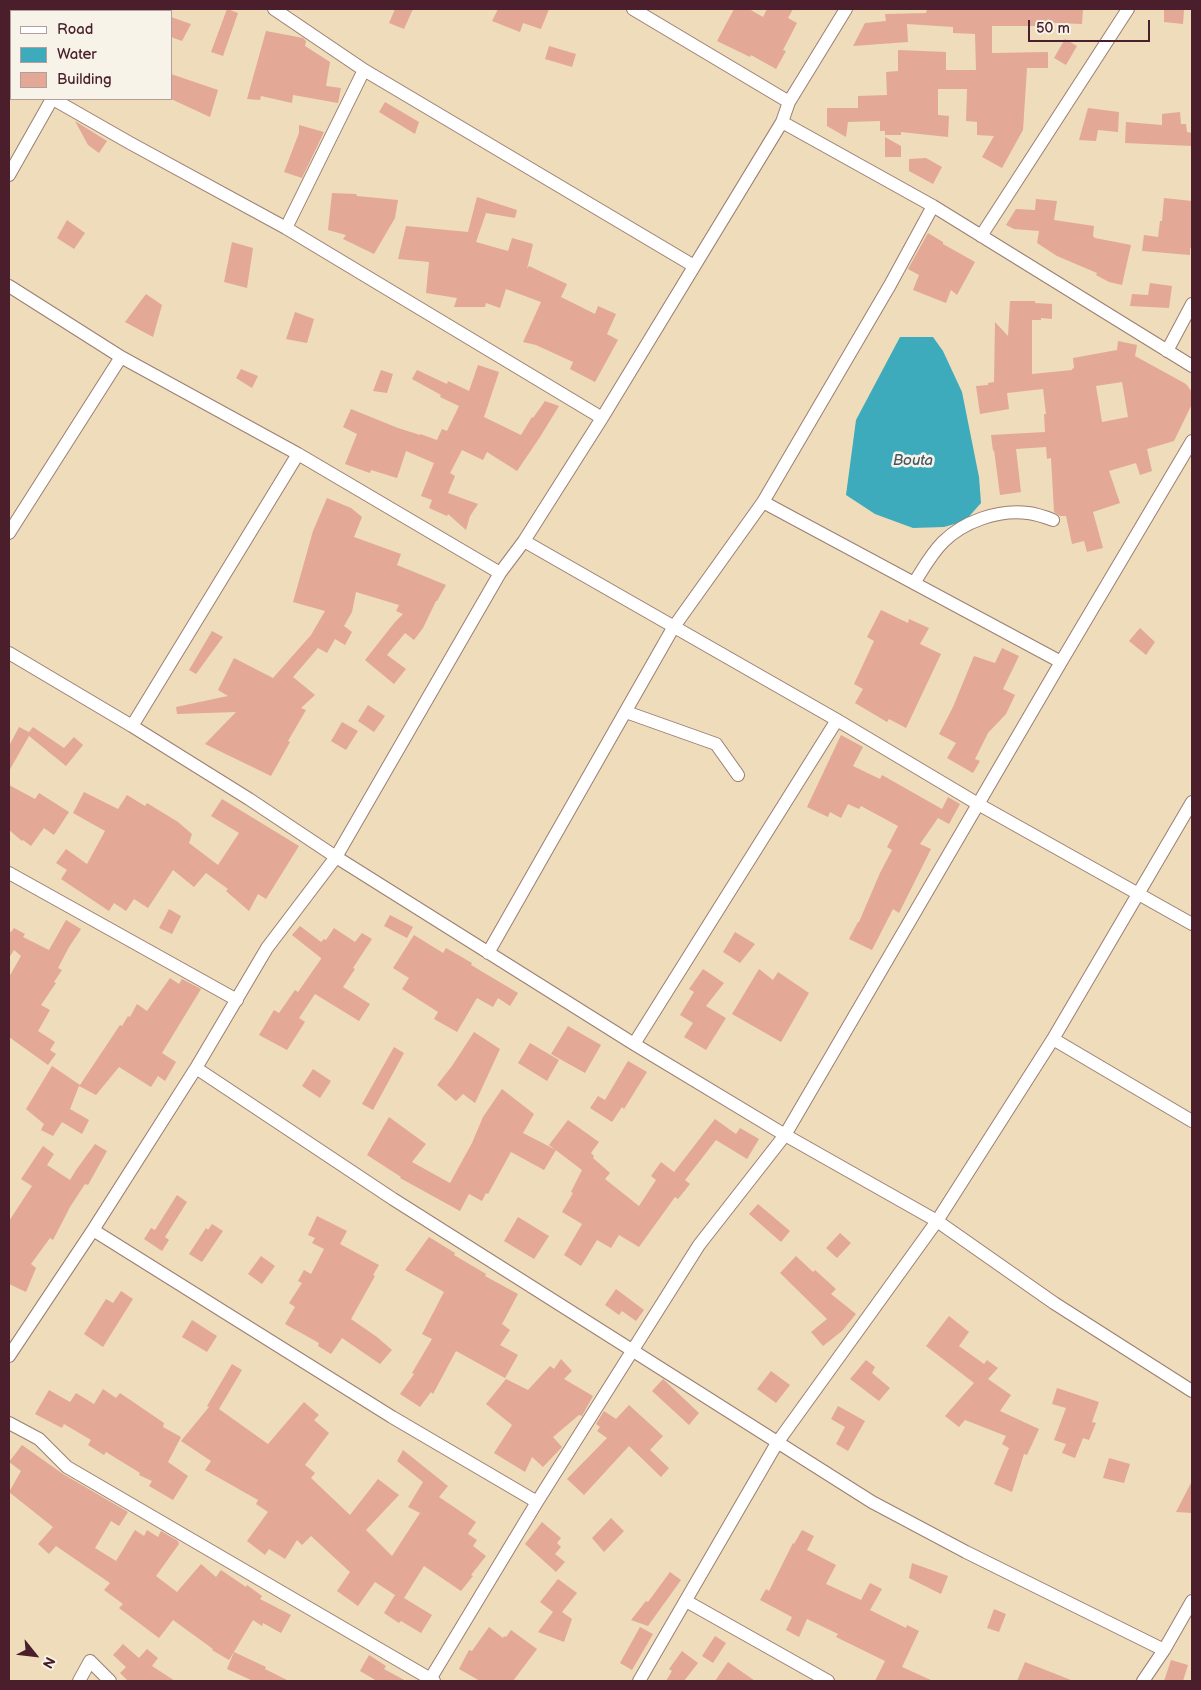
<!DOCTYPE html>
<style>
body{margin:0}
#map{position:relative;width:1201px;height:1690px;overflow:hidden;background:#eedcba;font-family:"Balsamiq Sans",sans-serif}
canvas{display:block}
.frame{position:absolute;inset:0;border:10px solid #4a1f2b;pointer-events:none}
.legend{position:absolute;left:10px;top:10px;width:162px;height:90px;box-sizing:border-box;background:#f7f3e8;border:1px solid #b29e9c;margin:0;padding:6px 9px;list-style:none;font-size:15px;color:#4a1f2b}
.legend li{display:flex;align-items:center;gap:10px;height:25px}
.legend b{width:25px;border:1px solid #b29e9c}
.north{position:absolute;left:10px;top:1630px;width:50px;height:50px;-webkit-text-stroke:4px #f7f3e8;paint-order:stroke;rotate:119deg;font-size:14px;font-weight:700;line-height:20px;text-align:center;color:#4a1f2b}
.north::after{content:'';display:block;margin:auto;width:18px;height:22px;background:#4a1f2b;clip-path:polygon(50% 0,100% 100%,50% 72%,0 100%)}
.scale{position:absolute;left:1028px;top:20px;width:122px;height:22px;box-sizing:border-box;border:2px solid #4a1f2b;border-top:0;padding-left:6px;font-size:15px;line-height:18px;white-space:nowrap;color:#4a1f2b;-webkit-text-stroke:4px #f7f3e8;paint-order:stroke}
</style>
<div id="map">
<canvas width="1201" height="1690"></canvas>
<div class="frame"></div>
<ul class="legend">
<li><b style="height:6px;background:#fff"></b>Road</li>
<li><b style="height:14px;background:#3eabbc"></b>Water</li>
<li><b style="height:14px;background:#e4a896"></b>Building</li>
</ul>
<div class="north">N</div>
<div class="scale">50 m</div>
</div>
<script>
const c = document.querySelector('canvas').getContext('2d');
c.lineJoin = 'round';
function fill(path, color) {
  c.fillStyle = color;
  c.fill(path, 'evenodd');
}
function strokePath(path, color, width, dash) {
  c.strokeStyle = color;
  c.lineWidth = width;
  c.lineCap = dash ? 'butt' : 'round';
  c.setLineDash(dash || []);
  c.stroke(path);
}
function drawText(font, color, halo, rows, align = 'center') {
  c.font = font + ' "Balsamiq Sans",sans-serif';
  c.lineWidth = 5;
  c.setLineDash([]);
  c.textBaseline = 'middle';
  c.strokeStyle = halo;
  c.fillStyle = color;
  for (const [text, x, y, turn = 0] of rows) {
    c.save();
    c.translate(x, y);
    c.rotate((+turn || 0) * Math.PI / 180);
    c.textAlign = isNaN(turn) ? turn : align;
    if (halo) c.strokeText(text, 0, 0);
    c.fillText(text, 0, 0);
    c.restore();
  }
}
const water = new Path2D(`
 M900,337H933L943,351L962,392L979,477L981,503L965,521L944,527L913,528L875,514L846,495L856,420Z`);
const building = new Path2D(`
 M227,9L238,13L223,56L211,52Z
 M395,9H413L404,29L389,23Z
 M498,9H549L541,29L523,23L520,32L492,21Z
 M734,9H749L763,17L767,9H793L788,18L797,23L783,50L786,51L776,69L751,55L750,57L717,41Z
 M927,9H1083L1082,24L1035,22L1041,26H992V53L1048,52V68H1027L1023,130L1002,168L982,157L994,136L977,135V122L966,121L967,89H938V115L949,116L948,137L901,132V135H885V131H880V121L848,122L846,137L827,126V108H858V96L887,95L886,72L898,71V50L946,52V70H976L975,34L953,33V27L907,24L908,42L853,46L865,23L886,21L885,14L926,13Z
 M1164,9H1184L1183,24L1164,22Z
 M171,17L191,24L182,41L171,37Z
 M266,31L303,38L306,41L305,46L330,62L326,86L341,88L338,103L293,95L292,103L261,96L260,100L247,99Z
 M1065,39L1077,46L1066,65L1054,58Z
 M549,46L576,54L572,67L545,59Z
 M171,74L218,90L210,117L171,99Z
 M385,102L419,122L415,134L379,112Z
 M1088,108L1119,112L1118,132L1098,130L1096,141L1079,140Z
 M1180,112L1181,124H1186L1187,132L1192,133V146L1125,143L1126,122L1162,125V114Z
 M75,121L107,141L99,153L88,145Z
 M299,125L324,132L302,178L284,172L299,133Z
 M885,137L901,146V157H885Z
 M926,158L942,167L933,184L909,171V159Z
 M332,193L356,194L357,196L398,200L395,218L374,254L343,239L346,235L328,230Z
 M477,197L517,210L515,218L486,213L476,242L508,251L512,238L533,244L527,269L529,266L567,284L561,297L595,314L598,306L616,314L607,334L618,340L595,382L570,369L573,362L536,345L523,342L541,302L506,289L500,308L486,303L485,307H454L457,298L426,293L429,262L398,259L406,226L468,232Z
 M1164,198L1192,201V248H1190V255L1142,251L1144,235L1158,237L1160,221H1162Z
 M1036,199L1057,201L1054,220L1094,226L1093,236L1095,238L1131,245L1122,285L1109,282L1096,275L1097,273L1057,256L1037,243L1039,231L1014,229L1006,225L1016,209L1035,210Z
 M67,220L85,233L74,249L57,238Z
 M928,233L943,242V244L975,262L957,295L951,290L946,303L913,290L919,275L908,269Z
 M232,242L253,248L247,288L224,282Z
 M1150,283L1172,286L1169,308L1130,306L1132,294L1148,295Z
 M146,294L162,305L153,337L125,322Z
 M1010,301H1035V303L1052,304V319L1041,318V320H1032V374L1072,370V369L1074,368L1073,358L1117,350L1118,341L1137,345L1135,356L1186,384L1192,392V404L1174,441L1147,449L1152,471L1140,475L1136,463L1109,471L1120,503L1093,512L1103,548L1087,552L1084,541L1072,544L1066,516H1060L1054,512L1051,458L1047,459L1046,447L1016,449L1021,492L1000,495L994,450L993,451L991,435L1045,432L1044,414H1046L1043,389L1007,393L1009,409L980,414L976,386L988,385V383L994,382L995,322L1008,336ZM1122,382L1128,417L1102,422L1096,386Z
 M295,312L314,319L307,343L286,339Z
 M478,365L499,372L484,417L521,435L532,417L533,418L545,401L559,406L540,437L517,471L487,452L483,460L462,450L450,473L455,476L448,493L478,504L470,516L466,530L448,514L447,516L429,508L432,500L421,496L434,463L406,451L397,478L371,470L370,473L345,464L357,434L343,427L351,409L398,428L420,435V434L437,440L442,429L447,431L459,406L440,397L441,395L412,379L417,370L447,384L448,381L469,391Z
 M241,369L258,376L252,388L236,378Z
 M381,370L393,374L387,393L373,391Z
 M327,498L351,508L362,517L354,537L401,554L397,565L446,585L437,601H436L423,628L414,640L405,633L387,655L406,669L394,684L365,660L395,622L403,614L396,611L399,605L356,592L352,612L344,626L352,632L345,645L335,639L327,653L318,648L293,677L315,695L301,708L306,710L288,741L290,742L271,776L205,744L236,712L177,714L176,707L228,696L218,690L234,658L273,678L311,635L325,611L293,602L313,531Z
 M881,610L908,623L909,619L929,628L920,644L941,654L906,728L889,719L887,722L855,703L863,689L854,684L874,641L867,637Z
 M1140,628L1155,642L1146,655L1129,641Z
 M212,631L223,637L196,674L189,670Z
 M1002,648L1019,656L1003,689L1015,695L1006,714L988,733L975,759L980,761L973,773L947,758L956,743L939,734L953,707L974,656L995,663Z
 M368,705L385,716L374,732L358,721Z
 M342,722L358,731L346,750L331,741Z
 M19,727L29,732L33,727L64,748L74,737L83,745L66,766L29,736L9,771V746Z
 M841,735L863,747L853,766L880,779L882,775L942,809L948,797L960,804L949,824L938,818L920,844L931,849L899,913L893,909L872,950L849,939L858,922H859L880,873L892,850L887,847L898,826L861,806L859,809L848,804L841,818L830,812L828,817L807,807Z
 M9,785L35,799L39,793L69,812L54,835L44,828L31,846L23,840L22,841L9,830Z
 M84,792L118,809L127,795L145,806L147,803L178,822L192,834L189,843L218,865L239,833L211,816L222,799L299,846L266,899L258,894L249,911L226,891L228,889L206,873L194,887L173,870L148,908L134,899L126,911L114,903L109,911L61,879L67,870L56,863L66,849L87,864L105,831L73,813Z
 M169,909L181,916L172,934L159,928Z
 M390,915L413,927L407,938L384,926Z
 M66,920L81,929L69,947L58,968L62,970L54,982L56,983L41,1005L50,1010L38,1031L55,1042L50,1050L56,1054L48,1065L9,1037V977L21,956L14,950L9,958V931L11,932L14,928L25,934L23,937L49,950Z
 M300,926L321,942L324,939L326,940L334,928L355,942L362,933L372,939L353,968L355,969L343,987L370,1004L359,1021L315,994L299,1018L305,1022L287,1050L259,1035L274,1010L279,1013L295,990L298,992L321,959V958L292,935Z
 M735,932L755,944L740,963L723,952Z
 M414,935L443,953L446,948L472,963L471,965L518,993L510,1006L498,998L493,1007L477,998L457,1032L434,1019L438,1012L402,989L409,978L393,968Z
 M703,969L724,983L706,1006L726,1018L706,1050L684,1037L693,1023L680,1015L694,992L689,989Z
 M759,969L773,980L778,972L809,993L781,1042L732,1014Z
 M170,978L179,984L182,979L201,989L162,1053L176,1062L165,1081L158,1076L151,1087L119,1067L96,1095L79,1086L70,1109L89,1120L82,1134L62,1122L53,1136L41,1130L44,1124L26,1109L52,1066L80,1085L120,1025L122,1026L128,1016L130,1017L137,1004L147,1011Z
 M568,1026L601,1045L585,1073L551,1054Z
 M474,1032L500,1049L475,1103L463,1094L456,1101L437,1085L452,1066Z
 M530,1043L559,1060L547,1081L518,1063Z
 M394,1047L404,1053L373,1110L362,1104Z
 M628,1061L647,1072L624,1109L622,1107L612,1122L590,1108L598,1096L605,1100Z
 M313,1069L331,1081L320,1098L302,1086Z
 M502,1089L534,1114L523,1133L556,1150L544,1170L511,1152L488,1194L486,1193L482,1201L469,1194L460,1211L400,1178L401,1177L367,1155L389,1117L426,1144L412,1162L450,1183L472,1143L483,1117Z
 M715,1119L736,1134L740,1128L759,1139L747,1159L716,1140L685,1180L690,1184L678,1199L675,1197L639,1247L619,1235L611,1248L597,1240L581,1266L564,1255L582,1224L562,1212L573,1193L571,1192L582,1170L549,1145L568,1120L599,1142L591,1153L594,1156L593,1158L610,1173L605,1179L639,1206L656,1180L651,1176L661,1162L674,1172Z
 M95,1144L107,1151L88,1185L85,1184L70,1207L53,1240L50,1238L31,1264L36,1268L26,1292L9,1284V1221L32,1186L21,1179L43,1146L54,1154L47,1165L70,1180L76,1170Z
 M177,1195L187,1202L165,1237L169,1240L162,1251L144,1239L151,1228L155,1230Z
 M758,1204L790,1231L781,1242L749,1214Z
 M317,1216L347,1231L340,1244L379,1265L373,1275L375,1276L351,1319L377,1337L392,1350L380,1364L342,1338L331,1354L318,1346L319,1343L285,1324L295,1307L289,1303L302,1283L298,1281L304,1270L311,1274L324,1249L312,1243L315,1238L308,1235Z
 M518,1217L549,1236L534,1259L504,1241Z
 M212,1224L223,1231L202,1262L189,1254L206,1228L208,1230Z
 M840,1233L851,1243L837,1258L826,1248Z
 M429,1237L455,1253L454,1255L486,1274L485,1276L518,1294L502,1324L510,1330L500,1345L518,1355L505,1378L456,1351L433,1394L431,1392L420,1407L400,1394L414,1374L412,1373L432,1339L422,1334L444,1292L405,1270Z
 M261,1256L275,1266L262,1284L248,1274Z
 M796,1256L813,1272L815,1270L836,1289L831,1294L856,1314L842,1331L823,1346L811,1332L827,1319L780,1273Z
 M616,1289L644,1310L636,1321L622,1311L619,1315L605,1305Z
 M121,1291L133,1299L103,1347L84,1334L106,1299L113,1303Z
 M949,1316L969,1332L959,1346L984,1364L987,1360L998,1368L988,1379L1011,1395L1000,1411L1039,1429L1027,1455L1024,1454L1012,1492L994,1484L1009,1448L1002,1444L1006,1436L965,1420L959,1427L945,1416L974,1383L926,1346Z
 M192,1320L217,1336L207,1352L182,1337Z
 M561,1359L572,1371L564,1379L593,1396L582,1416L579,1415L553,1437L562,1447L543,1467L532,1457L525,1472L494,1453L512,1425L486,1404L506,1379L528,1390L550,1366L554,1369Z
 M866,1360L875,1367L872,1373L890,1388L879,1401L850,1379Z
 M232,1364L242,1370L219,1409L268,1444L304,1402L319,1415L314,1420L329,1433L305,1465L315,1473L311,1478L350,1515L378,1479L399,1495L366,1530L392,1556L420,1513L408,1507L423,1482L397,1461L403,1450L448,1486L439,1497L476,1522L468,1534L477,1540L473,1546L486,1556L471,1575L473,1576L461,1591L424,1566L404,1598L432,1615L421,1633L401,1621L399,1623L384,1613L395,1595L375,1582L358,1606L337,1591L350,1572L311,1536L302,1545L297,1540L285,1559L269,1549L265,1555L247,1541L268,1512L256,1504L258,1500L205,1470L211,1461L181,1441L209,1407L207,1406Z
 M771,1371L790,1385L776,1403L757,1389Z
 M663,1379L699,1413L689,1425L652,1391Z
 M1057,1388L1099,1402L1092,1422L1096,1423L1089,1440L1083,1438L1075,1458L1062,1453L1066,1444L1054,1440L1066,1408L1052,1404Z
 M103,1389L116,1398L120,1393L164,1423L163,1427L181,1437L168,1462L188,1476L173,1500L149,1486L152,1481L139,1475L140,1473L106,1452L104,1455L88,1445L91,1440L64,1424L62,1428L35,1414L49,1390L70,1402L76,1393L94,1404Z
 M629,1405L663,1436L650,1450L669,1468L661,1477L629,1446L584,1495L567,1479L607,1438L597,1431L600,1427L596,1424L604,1411L616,1419Z
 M838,1406L865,1421L848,1451L836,1444L845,1427L831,1419Z
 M22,1445L63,1474L128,1512L119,1526L111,1521L95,1548L116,1561L135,1530L144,1536L147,1530L158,1537L161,1531L178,1541L179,1544L156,1576L177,1592L201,1564L216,1577L221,1570L246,1587L247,1585L262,1596L260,1599L291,1615L281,1633L263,1623L262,1626L253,1620L229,1660L212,1650L213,1649L173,1620L159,1638L119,1608L123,1604L104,1590L110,1583L56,1546L49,1554L38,1544L53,1527L9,1492L21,1471L9,1462Z
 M1109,1458L1130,1464L1124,1483L1103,1478Z
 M1192,1481V1513L1176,1512Z
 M611,1518L624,1531L604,1552L592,1538Z
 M542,1522L561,1538L557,1543L561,1547L555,1554L565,1562L556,1572L525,1544Z
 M802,1530L814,1536L807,1550L836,1565L826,1584L861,1600L870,1583L882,1589L870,1610L906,1628L907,1625L919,1631L902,1667L933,1681H875L885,1661L836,1637L838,1634L807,1619L799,1637L786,1630L792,1617L760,1600L766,1589L769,1591L793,1543L794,1544Z
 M912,1563L948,1576L941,1594L909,1578Z
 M670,1572L681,1580L648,1626L631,1620L646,1601L648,1602Z
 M558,1579L577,1593L562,1612L572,1619L564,1642L538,1632L553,1612L540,1602Z
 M994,1609L1006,1614L999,1632L987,1628Z
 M489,1627L503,1638L504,1636L506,1637L511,1630L537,1649L513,1681H480L459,1669L469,1650L472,1651Z
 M640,1627L653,1634L632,1670L620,1663Z
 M715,1636L726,1643L713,1663L702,1656Z
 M123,1644L139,1658L147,1649L158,1658L152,1666L175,1681H128L120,1673L126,1667L113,1655Z
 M682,1651L698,1663L684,1681H666L672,1671L669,1669Z
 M234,1652L266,1667L265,1669L289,1681H253L227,1669Z
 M369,1655L386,1666L384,1669L406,1681H377L360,1671Z
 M1171,1660L1188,1665L1183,1681H1164Z
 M728,1662L755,1681H715Z
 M1025,1662L1071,1680V1681H1017Z`);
const minor = new Path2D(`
 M274,9L364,70L694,266
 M633,9L789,102
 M116,11L118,9
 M9,70L11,72
 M53,99L130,143L286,228L602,418
 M782,122L933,206L1192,366
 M9,175L52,99
 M286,228L364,70
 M981,236L1128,9
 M9,286L121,357L298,454L500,573
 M1167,351L1192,304
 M763,502L1061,662
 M9,533L121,357
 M524,541L837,720L978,804L1192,924
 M914,583C923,569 931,554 943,542C963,522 998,509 1028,513C1037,514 1045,517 1053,520
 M9,653L132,726L249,799L336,857L634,1044L785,1135L937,1221L1054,1303L1192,1391
 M626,712L716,744L738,775
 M132,726L298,454
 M9,873L237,1000
 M488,953L673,628L763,502L890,285L933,206
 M1053,1039L1192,1121
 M634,1044L837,720
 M196,1068L393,1199L872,1502L966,1552L1164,1650
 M93,1230L392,1417L537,1502
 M9,1356L93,1230L196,1068L267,948L336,857L500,573L524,541L602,418L782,122L789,102L846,9
 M9,1423L39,1439L67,1467L434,1681
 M686,1601L828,1681
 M79,1681L90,1661L110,1681
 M429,1681L537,1502L699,1245L785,1135L1061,662L1192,441
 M639,1681L777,1443L937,1221L1053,1039L1192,802
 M1143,1681L1164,1650L1192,1601`);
const waterNames = [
 ["Bouta",913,461]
];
fill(water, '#3eabbc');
fill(building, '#e4a896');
strokePath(minor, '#9c7e72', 14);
strokePath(minor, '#fff', 12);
drawText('italic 15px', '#455765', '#f7f3e8', waterNames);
</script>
